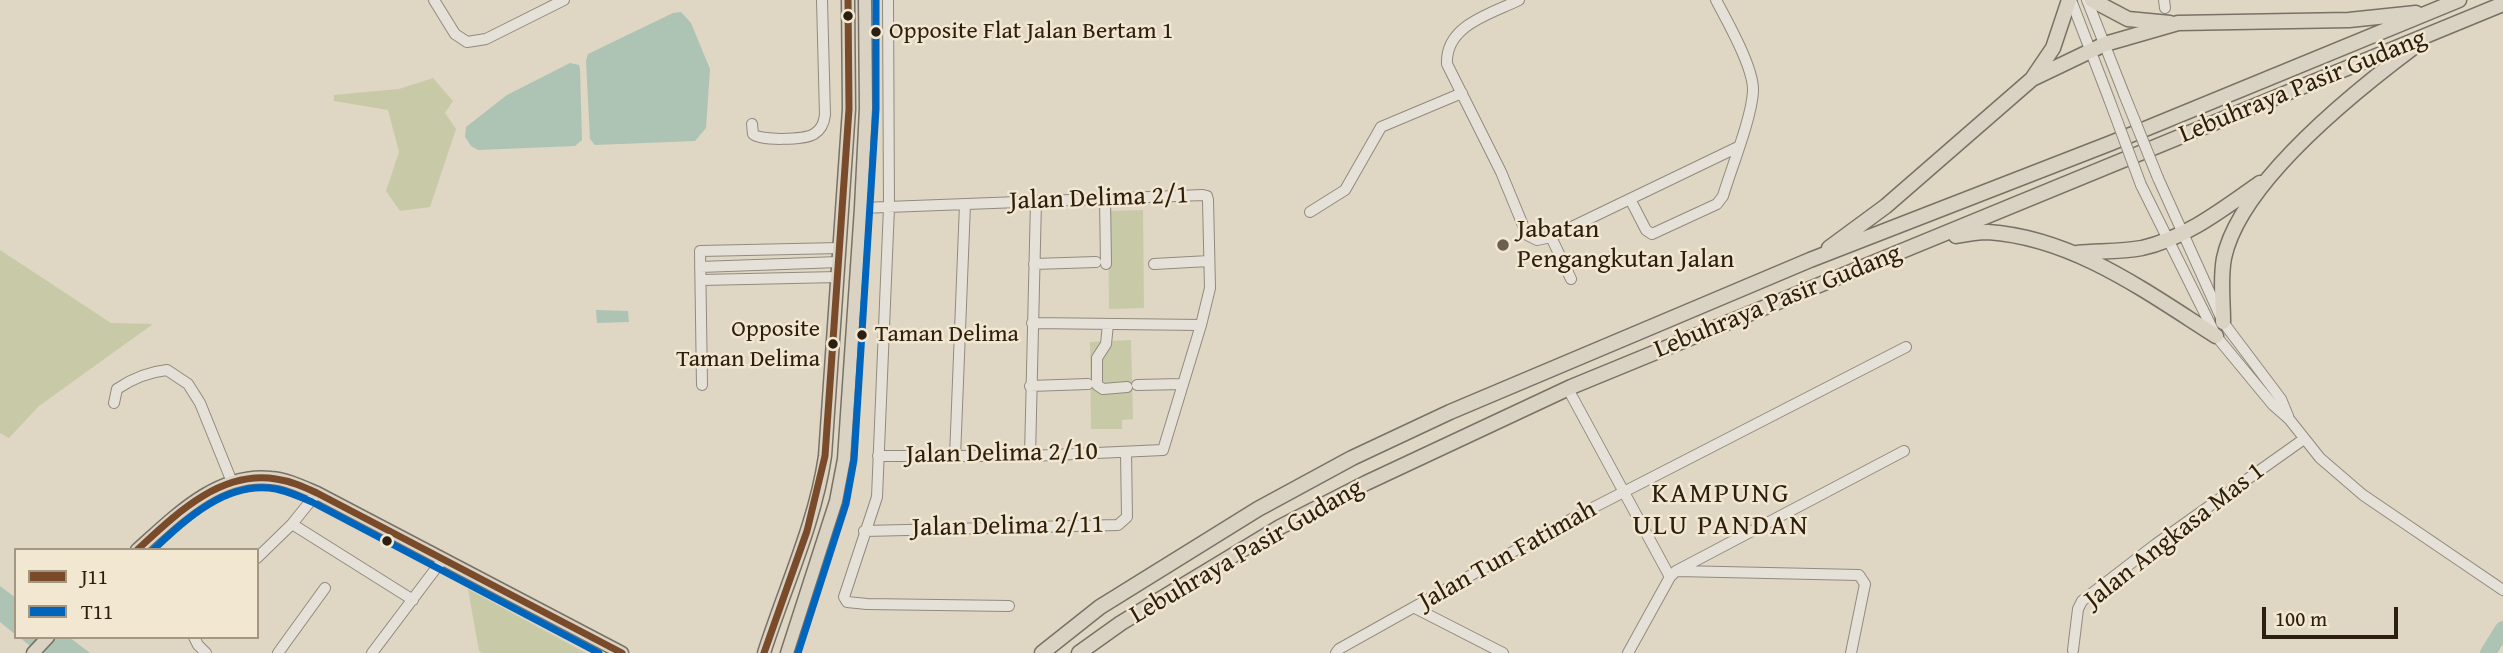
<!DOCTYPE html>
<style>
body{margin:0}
#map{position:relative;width:2503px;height:653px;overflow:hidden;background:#dfd6c4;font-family:"Gentium Book Plus",serif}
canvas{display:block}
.legend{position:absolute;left:14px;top:548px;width:245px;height:91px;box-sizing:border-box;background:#f2e7d1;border:2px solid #a39783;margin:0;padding:9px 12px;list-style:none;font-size:21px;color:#2d1f0f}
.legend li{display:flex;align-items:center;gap:14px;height:35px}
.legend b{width:35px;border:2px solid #a39783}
.scale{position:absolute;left:2262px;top:607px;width:136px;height:32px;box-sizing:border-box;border:4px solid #2d1f0f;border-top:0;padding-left:9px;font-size:21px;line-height:24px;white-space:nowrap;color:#2d1f0f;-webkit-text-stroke:5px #f2e7d1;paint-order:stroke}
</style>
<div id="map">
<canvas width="2503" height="653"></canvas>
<ul class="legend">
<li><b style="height:9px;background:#7a4b2a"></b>J11</li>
<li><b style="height:9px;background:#0065bd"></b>T11</li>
</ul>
<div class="scale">100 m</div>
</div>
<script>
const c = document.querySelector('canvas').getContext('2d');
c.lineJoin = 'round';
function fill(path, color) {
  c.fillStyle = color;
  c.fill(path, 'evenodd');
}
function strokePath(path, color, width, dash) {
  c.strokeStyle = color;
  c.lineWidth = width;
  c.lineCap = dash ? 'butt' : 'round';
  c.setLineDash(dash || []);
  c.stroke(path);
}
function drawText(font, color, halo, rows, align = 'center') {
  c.font = font + ' "Gentium Book Plus",serif';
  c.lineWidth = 5;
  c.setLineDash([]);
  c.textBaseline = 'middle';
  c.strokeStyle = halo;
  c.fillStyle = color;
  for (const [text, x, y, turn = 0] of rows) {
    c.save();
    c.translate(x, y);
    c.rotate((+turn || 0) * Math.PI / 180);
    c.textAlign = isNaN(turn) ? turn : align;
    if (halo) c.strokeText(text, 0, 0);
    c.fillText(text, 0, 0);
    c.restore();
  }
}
const green = new Path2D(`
 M433,78L453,101L445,113L456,129L430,207L400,211L386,191L399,152L388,110L334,101V95L399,89Z
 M1143,210L1144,308L1109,309L1108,211Z
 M0,250L111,323L153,324L39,406L9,438L0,433Z
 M1131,340L1133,419L1122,420V429H1091L1090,342Z
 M468,589L586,653H482L479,651Z`);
const water = new Path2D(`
 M681,12L691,23L710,69L706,128L695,141L595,145L590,139L586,61L588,54L673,13Z
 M570,63L579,65L580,70L582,140L575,146L478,150L471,146L465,137L466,127L507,95Z
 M596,310L628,311L629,322L597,323Z
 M0,586L16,598V635L0,622Z
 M19,637H69L90,653H39Z`);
const river = new Path2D(`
 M2488,653L2503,629`);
const minor = new Path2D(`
 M434,0L455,34L467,42L486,39L564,0
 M888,0L889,207L877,497L844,597L847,602L867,604L1009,606
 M1519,0C1491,14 1445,25 1447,64L1501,172L1527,235L1537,240L1551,237L1738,147
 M2071,0L2109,99
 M2087,0L2124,94
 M2164,0L2165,8
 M752,124L753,134C760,141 804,140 814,134C821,130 824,123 825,115L822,0
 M2158,178L2223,322L2281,399L2288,416
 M2141,185L2216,336L2273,405L2289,419L2320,458L2363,495L2503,590
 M1105,198L1106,264
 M1630,199L1646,230L1652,234L1717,204L1723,196C1731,169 1752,117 1753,91C1754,68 1727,21 1716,0
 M861,208L1203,195L1207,196L1208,200L1210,288L1201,325L1163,450L1030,456H878
 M1310,212L1345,190L1381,127L1462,93
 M1551,237L1571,279
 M1034,264L1096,262
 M1154,264L1209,261
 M700,267L839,262
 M701,280L838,277
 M1032,323L1201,325
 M1108,324L1106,344L1097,358V385L1103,389L1127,387
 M702,385L700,251L840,248
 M1137,385L1182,384
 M1030,386L1088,384
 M1568,389L1670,577
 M114,403L117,389C133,378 148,372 167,370L188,384L200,403L232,482
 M1030,456L1036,201
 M955,457L965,204
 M292,524L413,600
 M864,531L1118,525L1127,517L1126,452
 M257,558L292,524L317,493
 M1677,571L1859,575L1865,584L1851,653
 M1415,608L1503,653
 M194,637L198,645L206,653
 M2073,650L2078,609L2082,601L2156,544L2304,439
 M278,653L325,588
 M372,653L443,559
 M1336,653L1339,649L1575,517L1906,347
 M1628,653L1670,577L1676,571L1904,451`);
const major = new Path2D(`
 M137,550C174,517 217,472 271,478C287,479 303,487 317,493L622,653
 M33,653L48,637
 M764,653C785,587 815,524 825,456L849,109L848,0
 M787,653L836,501L844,459L861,208L866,108L865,0`);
const highway = new Path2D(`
 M2092,0L2128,19L2170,23
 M2032,79L2105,44L2178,23L2349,20L2416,13
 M1956,236C1966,234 1977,232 1988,232C2074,238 2145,291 2216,336
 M1829,248L1886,206L2032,79L2053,48L2069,0
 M2077,253C2098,251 2121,252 2142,248C2186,238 2223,209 2260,183
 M2223,322C2223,301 2220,279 2224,258C2240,183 2354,92 2414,47
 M1042,653L1100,607L1258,509L1352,458L1450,412L1810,260L2111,143L2459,0
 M1079,653L1121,623L1280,527L1366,483L1571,387L2503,4`);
const minorBridge = new Path2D(`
 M2124,94L2158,178
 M2109,99L2141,185`);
const bus1 = new Path2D(`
 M137,550C175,515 220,470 276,479C291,481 304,487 317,493L622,653
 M764,653L807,531L825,456L849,109L848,0`);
const bus2 = new Path2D(`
 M153,550C186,519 227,480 276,489C289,492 301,497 312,502L599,653
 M798,653L846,504L854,460L876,109V0`);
const markers = [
 [848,16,6,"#2d1f0f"],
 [876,32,6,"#2d1f0f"],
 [1503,245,7,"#6b5f4e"],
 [862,335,6,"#2d1f0f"],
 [833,344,6,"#2d1f0f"],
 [387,541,6,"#2d1f0f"]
];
const busNames = [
 ["Opposite Flat Jalan Bertam 1",889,32],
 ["Opposite",820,330,"right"],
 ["Taman Delima",820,360,"right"],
 ["Taman Delima",875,335]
];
const streetNames = [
 ["Lebuhraya Pasir Gudang",2303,87,-22],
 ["Jalan Delima 2/1",1099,199,-2],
 ["Lebuhraya Pasir Gudang",1778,302,-22],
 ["Jalan Delima 2/10",1002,454,-1],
 ["Jalan Delima 2/11",1008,527,-1],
 ["Jalan Angkasa Mas 1",2175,536,-38],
 ["Lebuhraya Pasir Gudang",1247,552,-30],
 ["Jalan Tun Fatimah",1508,556,-29]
];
const poiNames = [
 ["Jabatan",1517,230],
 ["Pengangkutan Jalan",1517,260]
];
const neighbourhoodNames = [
 ["KAMPUNG",1721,495],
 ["ULU PANDAN",1721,527]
];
fill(green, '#c8caa7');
fill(water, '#adc3b4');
strokePath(river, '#adc3b4', 16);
strokePath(minor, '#918a7e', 12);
strokePath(major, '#787166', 15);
strokePath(highway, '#787166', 17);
strokePath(minor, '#e6e1d8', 10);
strokePath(major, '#dad2c3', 12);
strokePath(highway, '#dad2c3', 14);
strokePath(minorBridge, '#918a7e', 12, []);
strokePath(minorBridge, '#e6e1d8', 10);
strokePath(bus1, '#7a4b2a', 7);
strokePath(bus2, '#0065bd', 7);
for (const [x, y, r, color] of markers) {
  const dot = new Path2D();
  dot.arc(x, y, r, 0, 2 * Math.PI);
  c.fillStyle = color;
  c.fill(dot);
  strokePath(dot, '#f2e7d1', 2.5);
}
drawText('24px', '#2d1f0f', '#f2e7d1', busNames, 'left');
drawText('26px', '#2d1f0f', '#f2e7d1', streetNames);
drawText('26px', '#2d1f0f', '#f2e7d1', poiNames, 'left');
c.letterSpacing = '2px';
drawText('28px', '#2d1f0f', '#f2e7d1', neighbourhoodNames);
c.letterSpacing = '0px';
</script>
